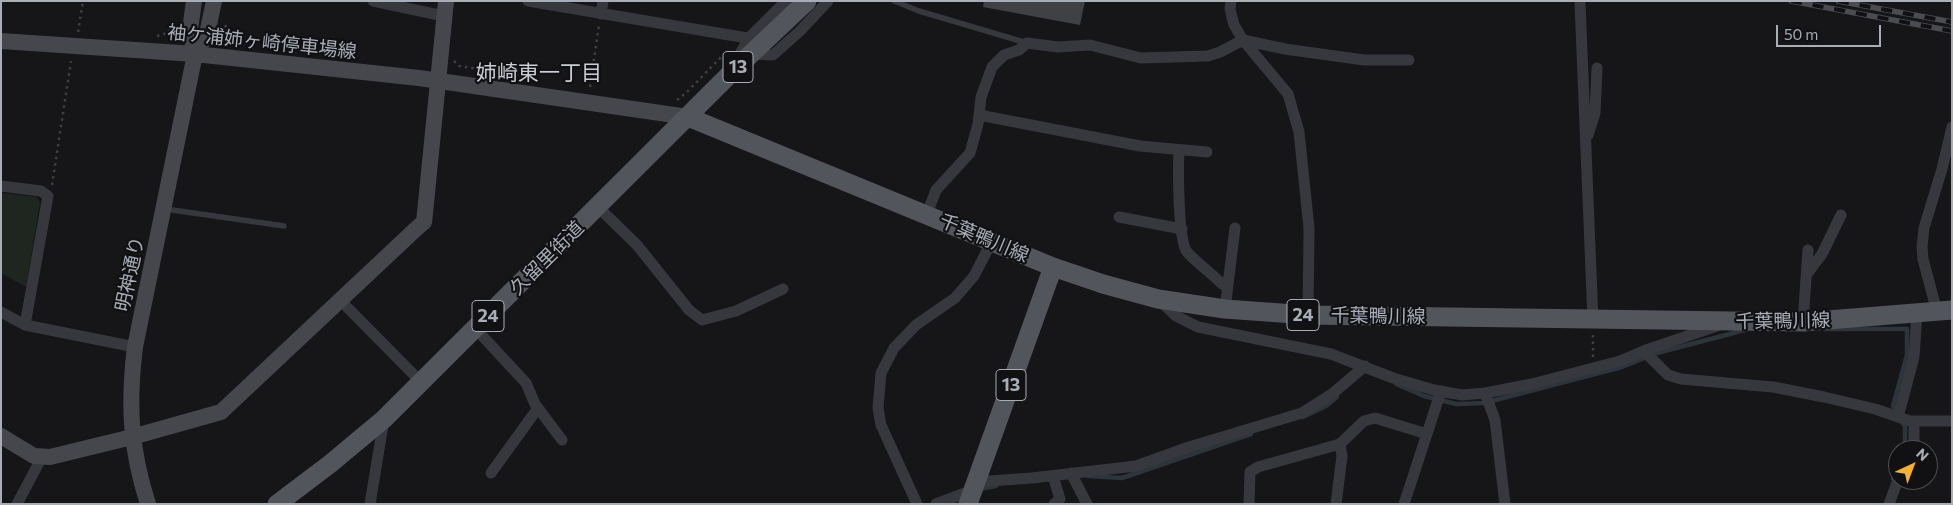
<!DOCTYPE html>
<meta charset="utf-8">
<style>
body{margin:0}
#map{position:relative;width:1953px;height:505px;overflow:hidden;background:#161618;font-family:Commissioner,sans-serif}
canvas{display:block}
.frame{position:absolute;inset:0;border:2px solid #a8adb8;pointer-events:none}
.north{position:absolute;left:1888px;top:440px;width:50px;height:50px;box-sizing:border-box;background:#111113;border:1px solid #4d4f55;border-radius:50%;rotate:43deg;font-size:14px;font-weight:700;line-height:20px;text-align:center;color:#a8adb8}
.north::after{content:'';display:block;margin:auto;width:18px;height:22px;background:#f2b134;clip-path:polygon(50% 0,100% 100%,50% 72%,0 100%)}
.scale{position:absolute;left:1776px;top:25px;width:105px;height:22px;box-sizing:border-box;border:2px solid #a8adb8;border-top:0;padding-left:6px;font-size:15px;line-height:18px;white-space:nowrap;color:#a8adb8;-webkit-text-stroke:4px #111113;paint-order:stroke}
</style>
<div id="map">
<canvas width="1953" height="505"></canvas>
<div class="frame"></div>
<div class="north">N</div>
<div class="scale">50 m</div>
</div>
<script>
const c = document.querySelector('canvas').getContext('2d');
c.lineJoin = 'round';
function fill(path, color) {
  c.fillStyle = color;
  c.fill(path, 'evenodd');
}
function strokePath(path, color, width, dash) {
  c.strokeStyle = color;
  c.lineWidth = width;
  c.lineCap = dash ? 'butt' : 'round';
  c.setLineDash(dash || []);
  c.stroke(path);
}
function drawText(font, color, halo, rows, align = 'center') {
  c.font = font + ' Commissioner,"Noto Sans JP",sans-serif';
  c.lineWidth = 4.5;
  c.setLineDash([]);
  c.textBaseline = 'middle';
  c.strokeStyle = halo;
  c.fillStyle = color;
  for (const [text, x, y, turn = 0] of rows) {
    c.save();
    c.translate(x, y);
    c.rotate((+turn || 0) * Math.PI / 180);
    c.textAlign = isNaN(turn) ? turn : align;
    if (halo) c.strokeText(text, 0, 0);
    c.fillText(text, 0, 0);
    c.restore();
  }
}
const green = new Path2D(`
 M1,193L37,197L40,202L26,287L1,273Z`);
const stream = new Path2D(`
 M1825,329H1907V355L1893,406L1897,413
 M1396,384L1424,396L1456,404L1484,403L1622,367L1657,353L1745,330
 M1303,417L1326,406L1337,397
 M1901,420L1905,427V450
 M1088,476L1122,478L1251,434
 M1893,479L1898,468
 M980,489L996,486`);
const building = new Path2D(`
 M984,1H1085L1080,25L983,7Z`);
const path = new Path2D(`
 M225,25L232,40L239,43
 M78,32L83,1
 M157,36L164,34L176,22
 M454,61L459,66L536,78
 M590,87L599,25
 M677,100L687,92L726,52
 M52,185L71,61
 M1593,335V357`);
const lane = new Path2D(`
 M894,1L919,11L1027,43
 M165,209L284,226`);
const street = new Path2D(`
 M373,1L444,16
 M528,1L765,41
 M1231,1L1230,9L1234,25L1243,40L1288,94L1299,132L1309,228L1308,315
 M1580,3L1593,320
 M601,14L603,1
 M751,54L773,55L800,31L828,1
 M736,61L749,38L786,1
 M979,115L1140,146L1207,152
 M1588,135L1595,113L1597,68
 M1179,151C1178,169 1178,240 1187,252C1197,263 1211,273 1222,284L1227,286
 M1,186L41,191L48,196L25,325
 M598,207L637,245L689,310L702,320L736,311L783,289
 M927,214L936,190L970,153L978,124L981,97L992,67L1004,55L1019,50L1027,43L1058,47L1090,45L1141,58L1208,56L1220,52L1243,40L1285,49L1364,60H1409
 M1119,217L1182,229
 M1807,274L1822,254L1841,215
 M1159,300L1176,316L1198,327L1331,354L1393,378L1434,390L1462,395L1485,393L1532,384L1620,361L1646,350L1717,326
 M341,301L421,382
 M1225,309L1235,228
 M1,312L25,325L135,347
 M1937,312L1923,259L1922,247L1924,228L1942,169L1952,127
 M1803,322L1808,250
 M475,328L526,383L535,404L562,440
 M1646,350L1649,356L1668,375L1681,379L1773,387L1824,397L1875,409L1910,421H1952
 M1485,393L1495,420L1505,504
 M1898,417L1914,357L1917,314
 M1911,450L1914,444V421
 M491,473L538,408
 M1071,473L1087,504
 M1053,476L1060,499L1054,504
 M975,482L1032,478L1136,466L1189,447L1302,413L1332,394L1365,366
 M17,504L42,457
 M370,504L384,419
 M917,504L881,425L878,408L881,373L894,348L916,325L955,298L974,276L992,241
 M936,504L973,490
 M1249,504L1250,472L1258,467L1340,444L1364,421L1375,418L1427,434
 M1336,504L1342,456L1340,444
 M1404,504L1441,391
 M1889,504L1898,480`);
const secondary = new Path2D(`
 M194,1L190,30L195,54L207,34L214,1
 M1,41L195,54L419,78L688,117
 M1,436L34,456L50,457L132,437L221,412L417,228L424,222L425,213L446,1
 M148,504C130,448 128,404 135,347L195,54`);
const primary = new Path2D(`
 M688,117L1053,267L1103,284L1158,299L1225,309L1308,315L1803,322L1952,310
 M277,504L330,464L384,419L735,69L807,1
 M968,504L1053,267`);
const rail = new Path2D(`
 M1791,1L1952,31
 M1838,1L1952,22`);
const shields = [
 [738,67,30],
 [1303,315,32],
 [488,316,32],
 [1011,385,30]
];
const shieldNames = [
 ["13",738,67],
 ["24",1303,315],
 ["24",488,316],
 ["13",1011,385]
];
const streetNames = [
 ["袖ケ浦姉ヶ崎停車場線",262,42,6],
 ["千葉鴨川線",984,238,23],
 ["久留里街道",547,258,-45],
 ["明神通り",130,274,-78],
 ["千葉鴨川線",1378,316,1],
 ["千葉鴨川線",1783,321,-1]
];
const quarterNames = [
 ["姉崎東一丁目",539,73]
];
fill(green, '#1e261f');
strokePath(stream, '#2c353c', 4.5);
fill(building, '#404145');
strokePath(path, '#3d3f44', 2.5, [2.5, 4]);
strokePath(lane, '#37383d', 5.5);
strokePath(street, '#37383d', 11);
strokePath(secondary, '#45474d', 16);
strokePath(primary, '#53555c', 19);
strokePath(rail, '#4a4c52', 5.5);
strokePath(rail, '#111113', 4, [11]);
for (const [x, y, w] of shields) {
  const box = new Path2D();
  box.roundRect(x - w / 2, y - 15.5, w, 31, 4);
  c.fillStyle = '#111113';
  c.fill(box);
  strokePath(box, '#a8adb8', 1);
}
drawText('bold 18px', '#a8adb8', null, shieldNames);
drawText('19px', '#a8adb8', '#111113', streetNames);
drawText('21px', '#c9ccd4', '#111113', quarterNames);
</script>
